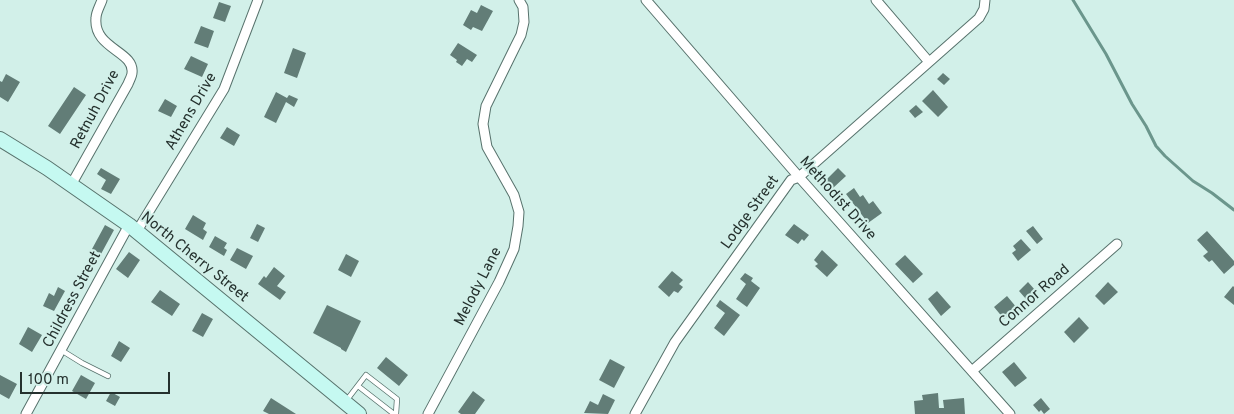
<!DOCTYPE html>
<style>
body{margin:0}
#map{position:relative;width:1234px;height:414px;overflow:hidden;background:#d2f0e9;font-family:Overpass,sans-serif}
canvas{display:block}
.scale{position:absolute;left:20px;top:372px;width:150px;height:22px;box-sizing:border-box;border:2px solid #25312e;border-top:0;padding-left:6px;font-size:15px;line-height:18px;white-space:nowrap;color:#25312e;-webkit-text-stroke:4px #d2f0e9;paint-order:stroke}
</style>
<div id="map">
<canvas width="1234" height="414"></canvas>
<div class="scale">100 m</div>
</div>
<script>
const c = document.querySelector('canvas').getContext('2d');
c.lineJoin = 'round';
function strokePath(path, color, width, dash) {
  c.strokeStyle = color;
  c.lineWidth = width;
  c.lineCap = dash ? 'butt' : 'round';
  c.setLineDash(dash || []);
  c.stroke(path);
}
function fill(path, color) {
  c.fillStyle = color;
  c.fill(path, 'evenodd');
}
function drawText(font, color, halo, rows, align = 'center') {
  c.font = font + ' Overpass,sans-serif';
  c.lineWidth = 4;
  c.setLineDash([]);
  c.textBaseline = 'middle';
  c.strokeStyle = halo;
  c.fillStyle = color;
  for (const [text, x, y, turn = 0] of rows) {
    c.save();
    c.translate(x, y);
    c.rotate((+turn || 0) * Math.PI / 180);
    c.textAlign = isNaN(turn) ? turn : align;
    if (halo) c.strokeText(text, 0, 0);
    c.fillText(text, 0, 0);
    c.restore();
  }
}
const stream = new Path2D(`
 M1073,0L1106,54L1132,104L1146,126L1156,146L1165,156L1193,181L1212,193L1234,210`);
const building = new Path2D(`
 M219,2L231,6L225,22L213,18Z
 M481,5L493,11L482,31L473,27L471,30L463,25L471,10L477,13Z
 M201,26L214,31L208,48L194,43Z
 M458,43L477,55L472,62L467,59L462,66L456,62L457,60L450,55Z
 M293,48L306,53L297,78L284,73Z
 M191,56L208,64L202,77L184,69Z
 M943,73L950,79L944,85L937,79Z
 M6,74L20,82L8,102L0,97V81L2,82Z
 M74,87L86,95L60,134L48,126Z
 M933,90L948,107L938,117L922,101Z
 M276,92L287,98L289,95L298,99L294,107L286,102L276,123L264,117Z
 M165,99L177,106L171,117L158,111Z
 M916,105L923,112L915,118L909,111Z
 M227,127L240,135L234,146L220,138Z
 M101,168L120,179L111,194L101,189L106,180L97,174Z
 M838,168L846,176L833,188L826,180Z
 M854,188L860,197L863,195L869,204L873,201L882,213L868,223L846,194Z
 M193,215L206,223L203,229L207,232L203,240L185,229Z
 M257,224L265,228L258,242L250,238Z
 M794,224L809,235L804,241L802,239L798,244L785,235Z
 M105,225L114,230L101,254L92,249Z
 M1033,226L1043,239L1037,244L1026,231Z
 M1207,231L1234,261V265L1224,274L1212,260L1209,262L1203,256L1208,252L1197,240Z
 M215,236L227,243L224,248L227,250L224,256L209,247Z
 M1021,239L1031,250L1018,261L1012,253L1016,250L1013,246Z
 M237,248L253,256L246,269L230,260Z
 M822,250L838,265L827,277L815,266L818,264L814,260Z
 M129,252L140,260L128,278L116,269Z
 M346,254L359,261L351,277L338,270Z
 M905,255L923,274L913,283L895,264Z
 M274,267L285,276L277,286L286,292L280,300L258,284L264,276L266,278Z
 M672,271L683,280L679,284L683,287L678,293L674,291L669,297L658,287Z
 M745,273L753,278L751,281L760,288L747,307L736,299L746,284L740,279Z
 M1028,282L1035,290L1026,299L1019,291Z
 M1108,282L1118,292L1104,305L1095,296Z
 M1233,286L1234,287V305L1224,297Z
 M58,287L65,291L54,311L43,306L49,293L54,296Z
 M160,290L180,304L172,316L151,302Z
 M937,291L951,307L941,316L928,299Z
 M1007,296L1017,308L1004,319L994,307Z
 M720,300L740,315L724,336L714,328L725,313L716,306Z
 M327,305L361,321L346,352L341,349V348L313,333Z
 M202,313L213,319L203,337L192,331Z
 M1079,317L1089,328L1074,343L1064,332Z
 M28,327L42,335L32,352L19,344Z
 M119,341L130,348L121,362L111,356Z
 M386,357L408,375L399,386L377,368Z
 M610,359L625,367L614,388L599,380Z
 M1014,362L1027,378L1015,387L1002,372Z
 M0,375L17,384L9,399L0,394Z
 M81,375L95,383L86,399L72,391Z
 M473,391L485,400L475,414H461L458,412Z
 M111,392L120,397L115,406L106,401Z
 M938,393L939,408H944L943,400L964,398L965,414H915L914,401L923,400L922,395Z
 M603,394L615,400L608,414L584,413L590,401L598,405Z
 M271,398L296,414H269L263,411Z
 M1041,398L1050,409L1044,414L1041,410L1039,412L1033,405Z`);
const lane = new Path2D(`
 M61,350L82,363L108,376
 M358,386L394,414
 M346,401L366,375L397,399L396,414`);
const street = new Path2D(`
 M646,0L799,177L1010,414
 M876,0L929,62
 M71,185L128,84C129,81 132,76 132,73C135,51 93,49 96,18C96,12 100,6 102,0
 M137,231L224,89L258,0
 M972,371L1117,244
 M26,414L129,225
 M428,414L499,282L514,249L518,226L519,212L514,195L487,147L483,124L486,106L515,47L521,35L524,22L523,7L519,0
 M635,414L675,342L791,180L799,177L979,18L984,9L985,0`);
const secondary = new Path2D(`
 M0,139L47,168L129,225L359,414`);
const streetNames = [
 ["Retnuh Drive",96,110,-62],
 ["Athens Drive",192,112,-60],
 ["Methodist Drive",837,199,48],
 ["Lodge Street",751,213,-54],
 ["North Cherry Street",194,258,39],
 ["Melody Lane",479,287,-63],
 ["Connor Road",1035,297,-41],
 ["Childress Street",73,300,-62]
];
strokePath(stream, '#6b968c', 3);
fill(building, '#627d77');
strokePath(lane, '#57726c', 6);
strokePath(street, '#57726c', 11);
strokePath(secondary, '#57726c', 16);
strokePath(lane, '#fff', 4.5);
strokePath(street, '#fff', 9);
strokePath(secondary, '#c5f9f1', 14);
drawText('15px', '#25312e', '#d2f0e9', streetNames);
</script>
